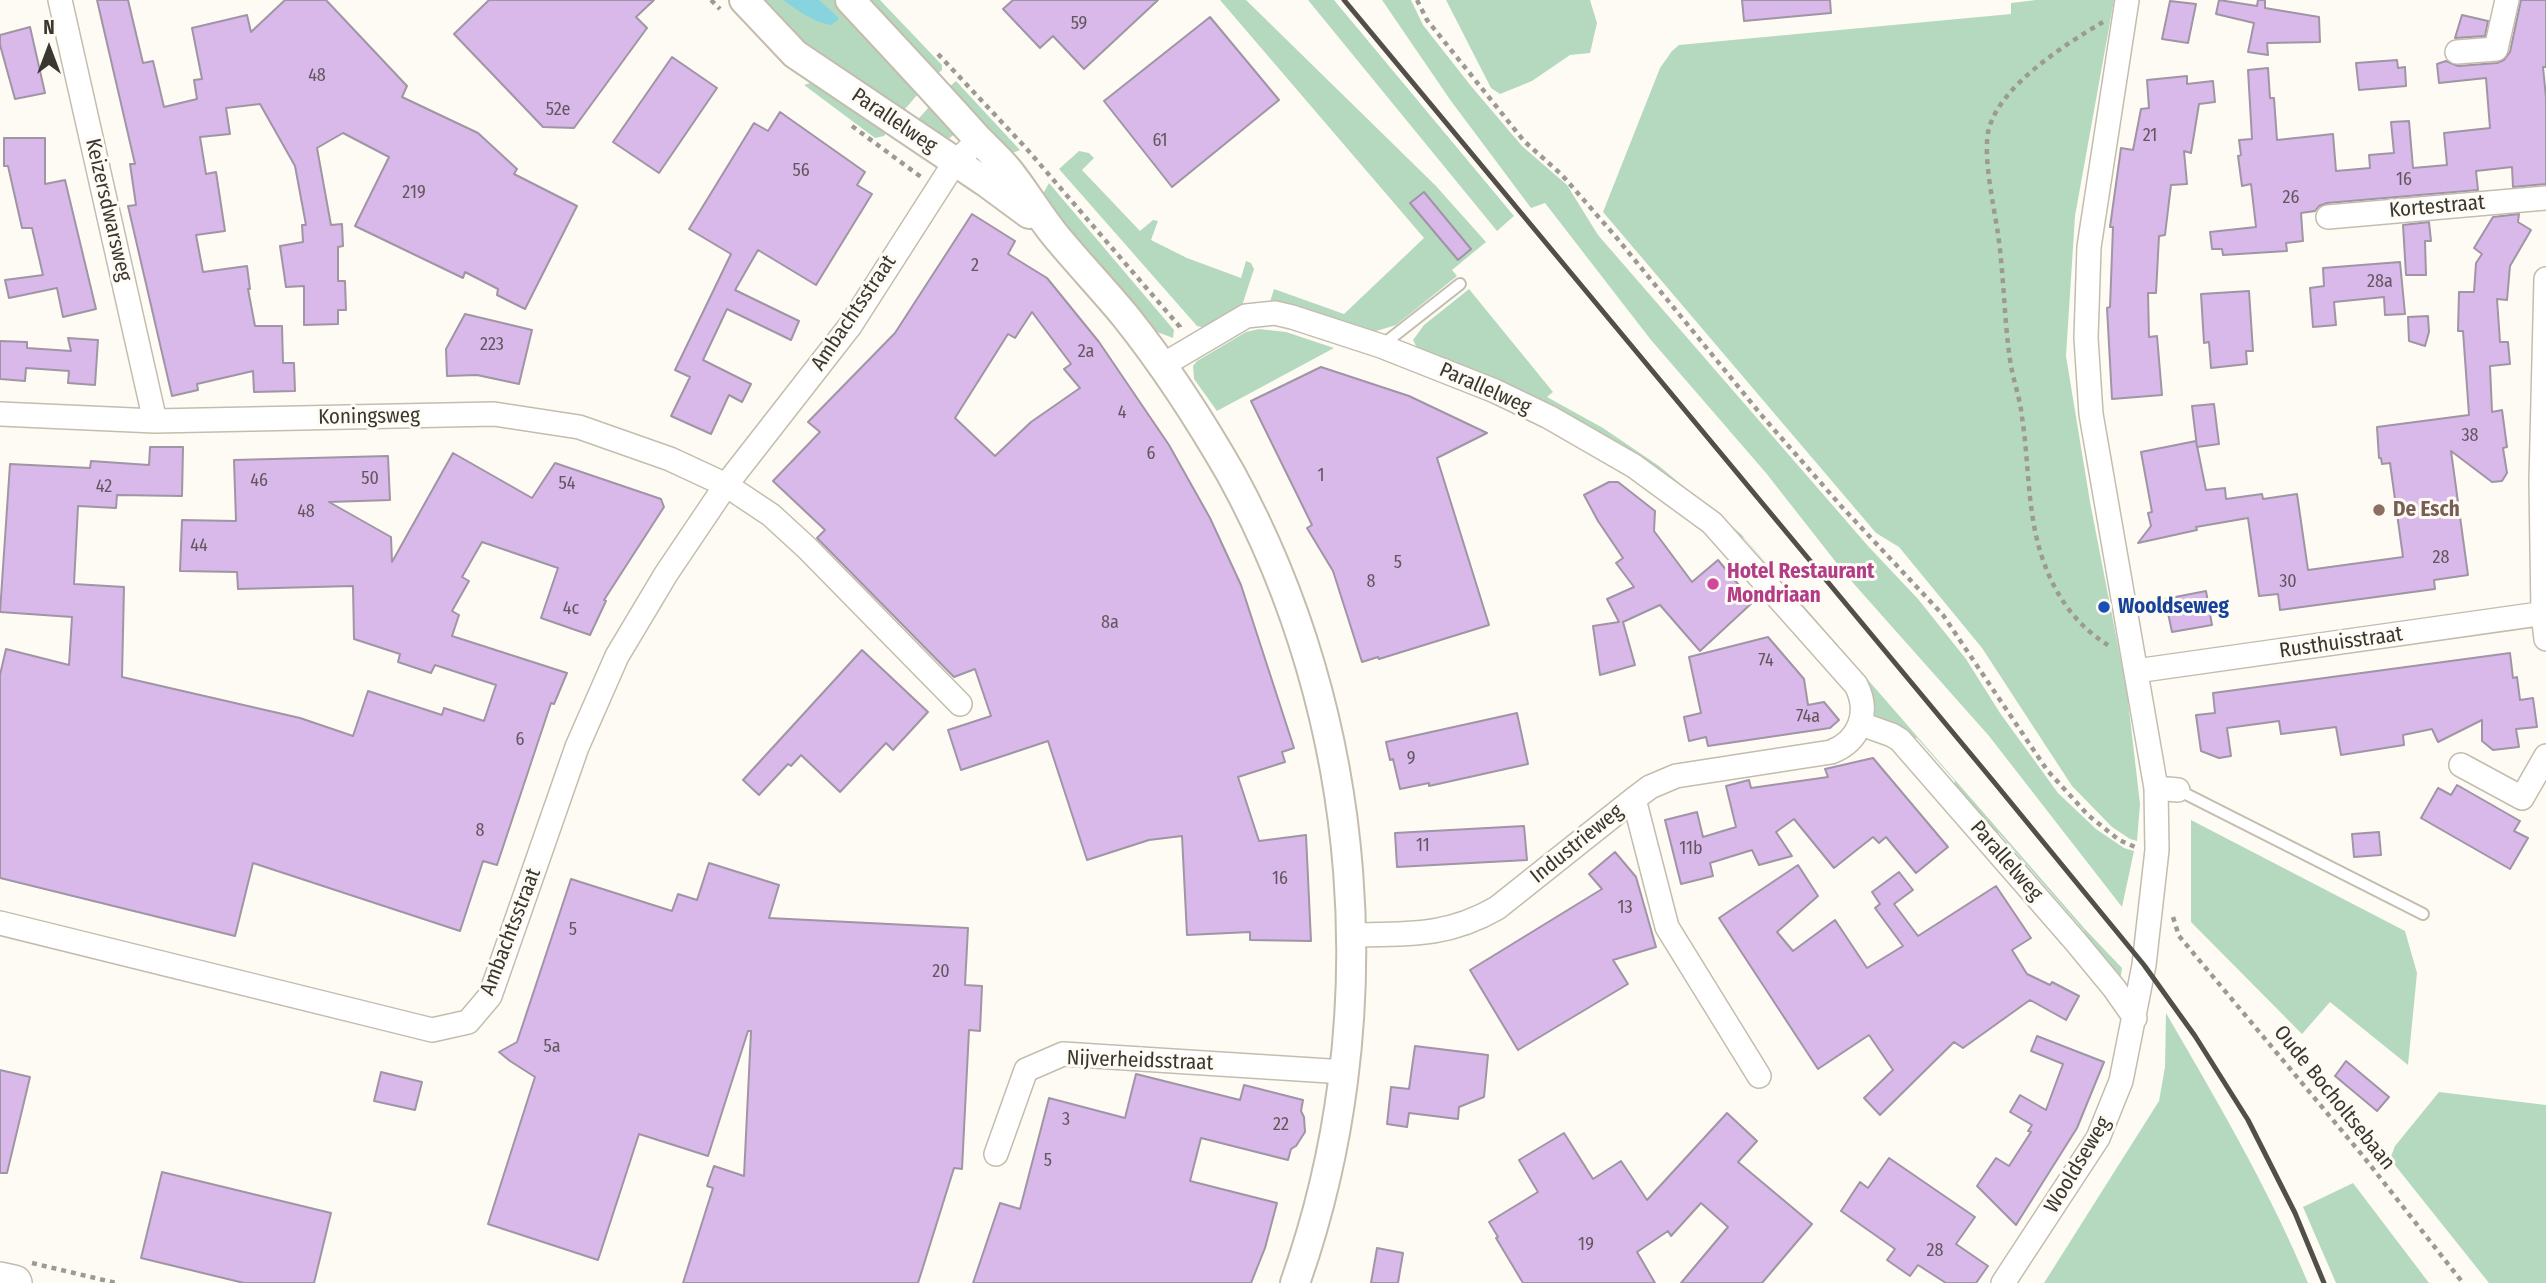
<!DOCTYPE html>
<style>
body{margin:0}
#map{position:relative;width:2546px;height:1283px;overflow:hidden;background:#fefbf5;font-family:"Fira Sans Condensed",sans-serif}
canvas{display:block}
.north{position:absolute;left:14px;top:14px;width:70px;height:70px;-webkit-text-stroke:5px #fefbf5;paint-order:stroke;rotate:0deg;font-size:19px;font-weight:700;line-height:28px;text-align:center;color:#3a3731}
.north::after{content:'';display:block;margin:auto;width:24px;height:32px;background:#3a3731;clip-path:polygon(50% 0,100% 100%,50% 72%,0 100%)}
</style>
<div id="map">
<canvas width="2546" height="1283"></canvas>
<div class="north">N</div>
</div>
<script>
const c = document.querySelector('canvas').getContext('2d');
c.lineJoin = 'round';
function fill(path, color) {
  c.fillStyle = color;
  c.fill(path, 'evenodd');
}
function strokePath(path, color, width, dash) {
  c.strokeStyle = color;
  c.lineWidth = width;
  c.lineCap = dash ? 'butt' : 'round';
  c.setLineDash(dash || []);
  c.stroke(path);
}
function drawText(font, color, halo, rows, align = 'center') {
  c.font = font + ' "Fira Sans Condensed",sans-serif';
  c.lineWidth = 6;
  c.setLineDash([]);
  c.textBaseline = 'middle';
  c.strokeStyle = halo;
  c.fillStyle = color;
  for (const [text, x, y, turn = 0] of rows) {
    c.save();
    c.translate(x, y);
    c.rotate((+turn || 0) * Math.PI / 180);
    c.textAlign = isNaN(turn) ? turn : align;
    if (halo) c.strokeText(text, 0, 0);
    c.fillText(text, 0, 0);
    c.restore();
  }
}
const green = new Path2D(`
 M754,0H841L924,87L899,116L815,60Z
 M861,0H880L942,65V70L934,77Z
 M1220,0H1246L1436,186L1486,242L1452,270L1457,276L1396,325L1373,332L1272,305L1270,302L1274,289L1344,314L1424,238Z
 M1308,0H1334L1514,216L1497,231Z
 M1382,0H1411L1423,25L1471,86L1522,146L1567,185L1598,235L1868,546L1918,599L1966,659L2000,713L2058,793L2096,829L2124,848L2134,851L2122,907L1989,736L1846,575L1766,473L1651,340L1545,203L1531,208L1451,101Z
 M1446,0H1590L1597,23L1590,53L1570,55L1532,81L1500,94L1491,88Z
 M2036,0H2114L2075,216L2066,356L2090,502L2127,692L2140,804L2137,841L2130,839L2112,827L2072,786L1982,648L1899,547L1876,533L1603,212L1660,68L1672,51L1679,45L2011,14V3Z
 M820,80L890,127L884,136L875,138L804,85Z
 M956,81L1020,150L1005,156L946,90Z
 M936,99L956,133L946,141L913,125Z
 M1079,151L1089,153L1094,158L1082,170L1140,231L1153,220L1158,221L1151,240L1187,258L1241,278L1246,261L1251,263L1254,269L1241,309L1206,328L1197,326L1059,169Z
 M1049,183L1174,330L1173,338L1152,330L1040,199Z
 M1469,289L1553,392L1547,397L1603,428L1659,466L1741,534L2084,928L2122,968L2120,982L2083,944L2084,931L1999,833L1989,832L1954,789L1955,781L1917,738L1908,737L1875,718L1872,694L1868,685L1792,598V593L1744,538L1737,537L1418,350L1413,340L1424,325Z
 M1259,329L1286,332L1334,348L1217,411L1194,379L1193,366L1197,361L1246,332Z
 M2191,820L2405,931L2417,973L2408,1065L2330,1002L2302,1034L2191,922Z
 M2166,1013C2217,1101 2269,1189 2308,1283H2044L2159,1101L2165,1067Z
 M2439,1092L2546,1105V1283H2489L2390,1159L2395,1146Z
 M2353,1183L2426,1279L2429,1283H2336L2303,1207Z`);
const water = new Path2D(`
 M783,0H819L838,17V20L831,25C814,23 797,10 783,0Z`);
const building = new Path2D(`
 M97,0H128L143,63L153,61L164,107L197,99L194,80L202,79L192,28L247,15L251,32L285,0H326L407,86L402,97L478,133L517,169L514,174L577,206L525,309L497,295L498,289L465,272L463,278L355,226L389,157L343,133L317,148L331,225L342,224L343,246L338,247V281H345L346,310H338V324L304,325V286L286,287L280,246L303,242L302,225H306L295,166L260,104L226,108L230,134L200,137L206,174L216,172L225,231L196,235L203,272L247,266L250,289H248L255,326H282L283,363H294L295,391L254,392L253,371L197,384L198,390L172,396L128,206L136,205L130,164H135Z
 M489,0H654L636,17L647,28L574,128L543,127L454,34Z
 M1013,0H1158L1084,69L1053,36L1040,48L1003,9Z
 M1742,0H1830L1831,13L1744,21Z
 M2219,0L2257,6L2258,0H2265V8L2319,17L2320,42L2267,43L2268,55L2248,52L2254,23L2216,14Z
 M2521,0H2546V67H2543L2546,98V184L2513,187L2512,167L2476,171L2478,190L2327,203L2319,206L2315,211L2301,213L2303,241L2286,243L2287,251L2223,255L2222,249H2212L2210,232L2256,227L2251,184L2242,186L2238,156L2241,155L2239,140L2252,139L2248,70L2268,68L2270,98H2274L2277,140L2333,134L2336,171L2370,168L2369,155L2394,153L2391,122L2409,121L2413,168L2447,165L2444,133L2490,128L2486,78L2439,83L2437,64L2446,61L2458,66L2497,63L2504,60L2510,52Z
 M2170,1L2196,4L2188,43L2162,39Z
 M2462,15L2488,21L2485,36L2455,38Z
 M1210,17L1279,100L1172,187L1104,101Z
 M30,27L45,93L15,99L0,45V35Z
 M672,57L717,88L659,173L613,142Z
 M2397,60L2398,68L2405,67L2406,86L2359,90L2356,63Z
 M2187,76V84L2213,81L2215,102L2199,104L2191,153L2184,151L2187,184L2171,185L2165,235L2159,236L2156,293H2148L2149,337L2157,336L2162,395L2112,399L2107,308L2110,307L2113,227H2110L2121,148L2133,150L2141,109L2149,108L2147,80Z
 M780,112L865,172L857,185L872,194L816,285L758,250L735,290L799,321L791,340L727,309L703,360L751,384L742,402L729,395L711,434L671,416L690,377L675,370L731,254L689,229L754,123L768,131Z
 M4,138H45V184L65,180L96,309L63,317L57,288L9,298L5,280L43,275L32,228H22L8,166H4Z
 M1424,192L1471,249L1458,260L1410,203Z
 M972,214L1015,241L1008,254L1047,278L1099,342L1169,445L1210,518L1241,585L1294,748L1282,752L1285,762L1238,777L1259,841L1306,835L1311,941L1250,940V932L1187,935L1182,836L1149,840L1087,860L1048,741L961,770L948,730L991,716L975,669L954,677L817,538L825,530L773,481L820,432L808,422L895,333ZM1032,312L1071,364L1064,369L1080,388L1031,422L995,456L955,418L1008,334L1015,338Z
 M2519,214L2518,222L2531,230L2510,266L2507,300L2497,299L2500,342H2508L2510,364L2490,366L2492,412L2502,410L2507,447L2503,448L2507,473L2502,481L2492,482L2451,451L2468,575L2434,580L2435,589L2280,610L2278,594L2259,596L2248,518L2196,527L2197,530L2138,543L2151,526L2148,513L2152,512L2141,452L2196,441L2206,490L2225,488L2226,499L2262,494L2263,499L2297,494L2308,570L2403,557L2390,463L2382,464L2381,458H2379L2377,427L2469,415L2463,331H2458L2459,292H2474L2476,263L2482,254L2474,248L2493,217Z
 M2429,222L2431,241H2425L2426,275H2406L2403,225Z
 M2400,262L2405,314L2385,315L2384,297L2334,302L2336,325L2313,327L2310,288L2324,286L2323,268Z
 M2249,291L2253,351H2246L2247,364L2211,368L2209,342L2204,343L2201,294Z
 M465,314L532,330L519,384L477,375L447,376L446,349Z
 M2428,316L2429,332L2425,346L2409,341L2408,317Z
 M68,338L98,340L95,385L68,383L69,371L26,368L25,381L0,379V341L27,342V348L71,351Z
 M1321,367L1409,396L1487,433L1437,458L1489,625L1379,659L1378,657L1362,662L1333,571L1307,528L1312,525L1251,401Z
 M2214,404L2219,444L2197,447L2192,406Z
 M150,447H183L182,496L117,495L116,508L78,506L74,584L124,587L122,677L300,718L353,736L368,691L442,715L444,708L484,721L496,685L435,665L431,673L398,662L400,654L354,639L353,586L238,589L237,572L180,571L182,520L236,521L234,460L388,456L390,500L329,502L391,537L392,562L453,453L532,498L555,463L661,499L664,507L604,600L606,601L590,635L541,618L558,568L482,542L462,577L469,581L452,611L459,615L452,636L567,673L554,704L551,703L497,865L483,861L460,931L253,863L235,936L0,878V675L6,649L69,665L72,617L0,612L10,464L90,468L91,461L149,465Z
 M1609,482H1618L1655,511L1654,531L1692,582L1718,560L1753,602L1700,651L1660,605L1623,622L1635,665L1600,675L1593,626L1619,622L1607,599L1634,587L1616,563L1623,558L1598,521L1584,495Z
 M2206,591L2212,625L2172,632L2165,599Z
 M1768,637L1804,679L1808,705L1824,702L1839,720L1830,728L1708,746L1706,737L1689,741L1684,717L1701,713L1689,657Z
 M862,650L928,712L893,750L886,743L840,792L801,755L791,766L788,764L759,795L743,780Z
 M2510,653L2513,678L2517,677L2520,700L2533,698L2537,727L2516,729L2519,747L2493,750L2482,741V720L2438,742L2432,729L2403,735L2404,745L2341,755L2336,727L2281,734L2279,721L2227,728L2231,756L2219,758L2201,751L2196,715L2215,713L2213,693Z
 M1517,713L1528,764L1429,786V783L1400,789L1393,759L1390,760L1386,742Z
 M1873,758L1948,847L1916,873L1886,837L1879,843L1873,837L1834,868L1794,819L1776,832L1792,856L1759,865L1752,850L1710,863L1713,876L1681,884L1665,820L1697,812L1703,837L1736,827L1726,786L1749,780L1751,788L1828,777L1825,769Z
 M2457,785L2520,821L2514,831L2528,838L2510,869L2421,818L2438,788L2451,795Z
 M1524,826L1527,860L1397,867L1395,833Z
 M2379,832L2381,855L2354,857L2352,834Z
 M1615,852L1636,877L1656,947L1613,960L1628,984L1518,1050L1470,970L1602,889L1589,874Z
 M709,863L779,885L769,918L968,928L965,985L982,986L980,1031L969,1030L962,1169L954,1168L918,1283H683L713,1188L707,1186L714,1166L744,1176L751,1031H748L708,1156L639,1134L598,1260L488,1224L535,1077L510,1061L499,1052L517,1042L571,879L672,911L678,894L697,900Z
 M1798,865L1818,896L1777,932L1793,951L1835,920L1867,968L1903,946L1875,908L1880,904L1872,892L1899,872L1913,890L1894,904L1918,936L1996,886L2031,938L2012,950L2027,974L2050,985L2052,982L2079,996L2066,1020L2030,1000L1963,1048L1954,1042L1880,1115L1864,1098L1893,1070L1869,1035L1818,1069L1719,918Z
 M2037,1036L2104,1062L2077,1128L2016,1225L1977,1186L1996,1158L2009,1166L2031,1132L2028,1131L2032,1125L2010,1112L2020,1095L2046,1110L2063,1064L2031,1051Z
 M1415,1046L1488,1055L1484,1097L1459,1107L1458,1119L1409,1113L1407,1127L1387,1124L1391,1087L1409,1089Z
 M2346,1061L2389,1097L2377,1111L2335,1076Z
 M0,1070L30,1077L7,1173H0Z
 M381,1072L422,1082L415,1110L374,1101Z
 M1136,1074L1240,1100L1244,1085L1303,1100L1301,1111L1304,1117L1305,1132L1296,1146L1291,1149L1288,1160L1201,1138L1190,1181L1277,1203L1265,1248L1251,1283H973L1000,1203L1020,1209L1049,1098L1125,1118Z
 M1727,1113L1757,1141L1738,1162L1812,1224L1762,1283H1681L1728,1227L1701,1203L1671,1236L1668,1231L1637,1252L1655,1283H1523L1496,1238L1498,1237L1489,1222L1538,1192L1519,1160L1564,1133L1593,1179L1621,1161L1647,1200Z
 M1889,1158L1975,1217L1956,1244L1988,1266L1976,1283H1946L1918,1265L1910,1276L1887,1260L1895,1249L1841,1211L1860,1182L1868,1188Z
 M162,1172L331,1213L314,1283H244L141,1258Z
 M1377,1248L1403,1253L1398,1283H1371Z`);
const path = new Path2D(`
 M711,0L720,9
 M1417,0L1427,20L1524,141L1562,175L1616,237L1763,417L1842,507L1943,615L2047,770L2088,815L2119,840L2135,847
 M2103,22C2066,44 2002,84 1989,128C1982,155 1994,206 1998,234C2004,276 2004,318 2010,360C2013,380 2020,398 2022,417C2029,462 2027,510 2041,554C2053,592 2074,624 2108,645
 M938,54L1026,148L1180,327V332
 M852,126L921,177
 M2173,917L2179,936L2363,1156L2463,1283
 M32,1263L116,1283`);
const service = new Path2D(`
 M1381,346L1460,284
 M2178,790L2423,914`);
const minor = new Path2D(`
 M60,0L155,421
 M2457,52L2496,49L2507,0
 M2328,217L2546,198
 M2546,279L2541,480L2543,614L2546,639
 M1163,365L1246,316L1275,313L1292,317L1381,346L1495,391L1549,417L1634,466L1712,523L1856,685C1870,712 1860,741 1831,752L1676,776L1650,787L1634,799
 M0,414L155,421L494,414L579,427L670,459L726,485L771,515L807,548L960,704
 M2136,671L2546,613
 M1861,724L1892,735L1900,740L2076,942L2114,988L2135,1018
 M2461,765L2522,798L2546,756
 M2156,788L2178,790
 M0,923L432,1030L468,1022L490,996L577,747L617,656L666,574L726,485L850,326L955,162L979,140
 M1352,935C1407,934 1447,937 1497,908L1634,799L1667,927L1759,1076
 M996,1154L1026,1070L1063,1054L1345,1072
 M2003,1283L2098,1138L2121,1081L2144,965L2157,850L2156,788L2091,414L2086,338L2089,247L2127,0`);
const tertiary = new Path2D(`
 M744,0L795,54L987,183L1029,214
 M850,0C893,46 936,92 978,139C988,149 999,159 1008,170C1025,191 1038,214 1055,235C1078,263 1103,289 1126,317C1165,366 1200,420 1231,474C1365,718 1388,1021 1295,1283`);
const primary = new Path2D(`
 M0,1280L14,1283`);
const rail = new Path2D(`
 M1344,0L1994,782L2144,965L2195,1036L2248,1120L2295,1213L2324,1283`);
const markers = [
 [2379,510,7,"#8d6e63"],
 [1713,584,7,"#d1479c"],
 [2104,607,7,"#1a4fb4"]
];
const numberNames = [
 ["59",1079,24],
 ["48",317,76],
 ["52e",558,110],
 ["21",2150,136],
 ["61",1160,141],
 ["56",801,171],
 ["16",2404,180],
 ["219",414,193],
 ["26",2291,198],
 ["2",975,266],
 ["28a",2380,282],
 ["223",492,345],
 ["2a",1086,352],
 ["4",1122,413],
 ["38",2470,436],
 ["6",1151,454],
 ["1",1321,476],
 ["50",370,479],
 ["46",259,481],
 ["54",567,484],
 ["42",104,487],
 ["48",306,512],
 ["44",199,546],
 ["28",2441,558],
 ["5",1398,563],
 ["8",1371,582],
 ["30",2288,582],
 ["4c",571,609],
 ["8a",1110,623],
 ["74",1766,661],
 ["74a",1808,717],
 ["6",520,740],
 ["9",1411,759],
 ["8",480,831],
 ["11",1423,846],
 ["11b",1691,849],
 ["16",1280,879],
 ["13",1625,908],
 ["5",573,930],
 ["20",941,972],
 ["5a",552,1047],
 ["3",1066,1120],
 ["22",1281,1125],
 ["5",1048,1161],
 ["19",1586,1245],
 ["28",1935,1251]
];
const streetNames = [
 ["Parallelweg",894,121,34],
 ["Kortestraat",2437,207,-5],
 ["Keizersdwarsweg",108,210,77],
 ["Ambachtsstraat",854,313,-56],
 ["Parallelweg",1485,389,24],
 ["Koningsweg",369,417,-1],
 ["Rusthuisstraat",2341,643,-8],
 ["Industrieweg",1577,844,-39],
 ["Parallelweg",2006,861,49],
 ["Ambachtsstraat",511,932,-69],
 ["Nijverheidsstraat",1140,1061,2],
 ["Oude Bocholtsebaan",2334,1098,51],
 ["Wooldseweg",2078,1165,-59]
];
const educationNames = [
 ["De Esch",2393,510]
];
const hotelNames = [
 ["Hotel Restaurant",1727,572],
 ["Mondriaan",1727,596]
];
const transitNames = [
 ["Wooldseweg",2118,607]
];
fill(green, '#b5d9be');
fill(water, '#87d4df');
fill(building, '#d9b8ea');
strokePath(building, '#9f95a4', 2);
strokePath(service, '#c4bdad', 14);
strokePath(minor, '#c4bdad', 26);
strokePath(tertiary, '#c4bdad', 32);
strokePath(primary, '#c4bdad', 38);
strokePath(path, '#9d9a94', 4.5, [5, 5]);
strokePath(service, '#fff', 10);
strokePath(minor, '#fff', 23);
strokePath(tertiary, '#fff', 28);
strokePath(primary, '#fff', 35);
strokePath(rail, '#524f49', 5);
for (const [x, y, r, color] of markers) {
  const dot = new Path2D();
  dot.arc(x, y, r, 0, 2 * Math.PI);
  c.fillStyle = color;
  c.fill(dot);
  strokePath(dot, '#fefbf5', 2.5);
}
drawText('18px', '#62575f', null, numberNames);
drawText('21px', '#3a3731', '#fefbf5', streetNames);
drawText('bold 21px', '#785e54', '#fefbf5', educationNames, 'left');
drawText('bold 21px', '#b23c85', '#fefbf5', hotelNames, 'left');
drawText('bold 21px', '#164399', '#fefbf5', transitNames, 'left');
</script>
